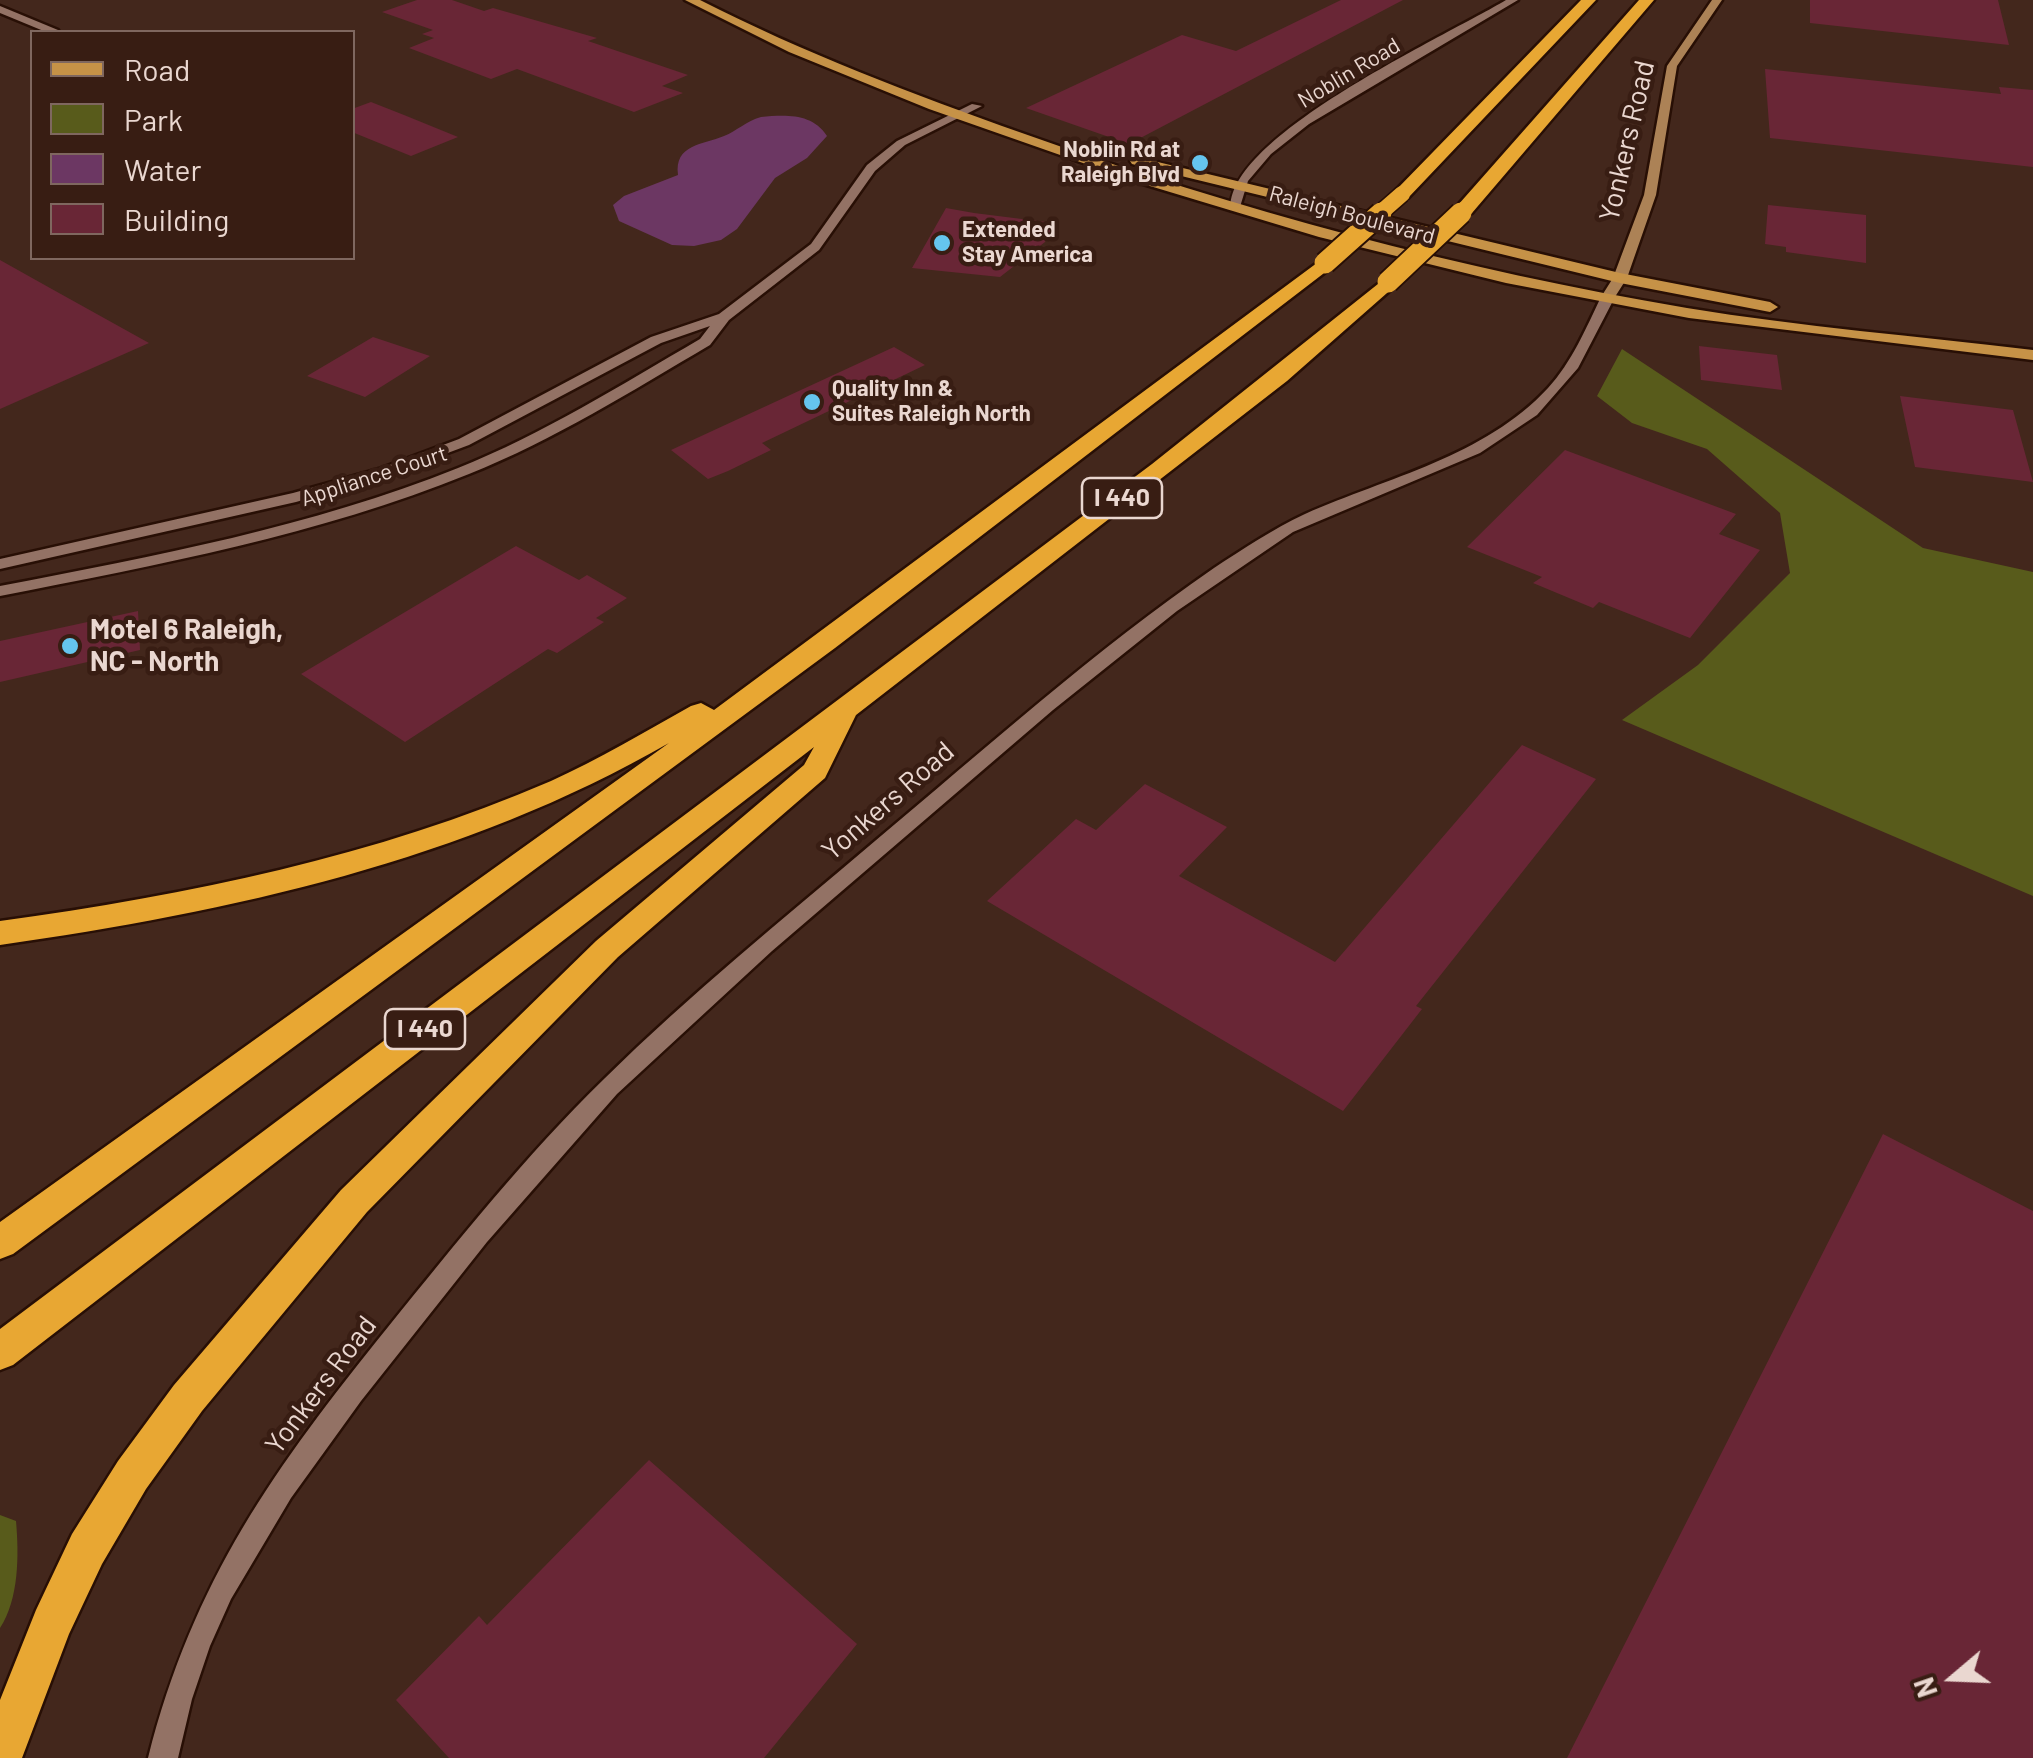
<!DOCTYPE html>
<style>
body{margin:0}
#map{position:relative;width:2033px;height:1758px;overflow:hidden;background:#43271c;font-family:Barlow,sans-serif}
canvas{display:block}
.legend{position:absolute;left:30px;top:30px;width:325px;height:230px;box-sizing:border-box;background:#381d13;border:2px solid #7f675f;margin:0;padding:12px 18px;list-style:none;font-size:30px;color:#ead7d0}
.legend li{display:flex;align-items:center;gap:20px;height:50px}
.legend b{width:50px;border:2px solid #7f675f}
.north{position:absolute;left:1903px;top:1628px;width:100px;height:100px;-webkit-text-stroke:8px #381d13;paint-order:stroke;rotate:251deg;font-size:28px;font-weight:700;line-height:40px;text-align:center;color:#ead7d0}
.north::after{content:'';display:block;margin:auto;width:35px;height:45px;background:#ead7d0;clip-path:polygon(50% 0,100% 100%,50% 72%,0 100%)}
</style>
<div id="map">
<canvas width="2033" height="1758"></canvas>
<ul class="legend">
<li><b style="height:12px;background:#c69247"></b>Road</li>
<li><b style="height:28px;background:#585b1b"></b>Park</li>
<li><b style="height:28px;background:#6c3763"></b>Water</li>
<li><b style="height:28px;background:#692636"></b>Building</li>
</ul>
<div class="north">N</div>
</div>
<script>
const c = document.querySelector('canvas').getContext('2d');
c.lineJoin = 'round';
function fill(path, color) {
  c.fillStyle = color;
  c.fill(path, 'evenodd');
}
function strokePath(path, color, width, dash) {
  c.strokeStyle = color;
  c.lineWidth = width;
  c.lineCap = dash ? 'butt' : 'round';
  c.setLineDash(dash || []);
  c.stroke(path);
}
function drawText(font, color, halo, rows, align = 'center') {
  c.font = font + ' Barlow,sans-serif';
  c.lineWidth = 9;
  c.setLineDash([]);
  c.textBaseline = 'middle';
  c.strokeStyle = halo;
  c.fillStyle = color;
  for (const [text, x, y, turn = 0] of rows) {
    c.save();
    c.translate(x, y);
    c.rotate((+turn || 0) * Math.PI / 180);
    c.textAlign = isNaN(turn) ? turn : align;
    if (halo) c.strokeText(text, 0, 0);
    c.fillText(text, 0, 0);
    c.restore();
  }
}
const green = new Path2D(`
 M1622,349L1923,548L2033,572V896L1622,720L1698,665L1790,573L1780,513L1707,449L1632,423L1597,396Z
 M0,1515L16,1521C19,1555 19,1599 0,1628Z`);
const water = new Path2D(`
 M761,117C786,115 812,113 827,136L807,158L775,178L737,229L721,240L694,246L672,245L619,221L613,205L624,196L678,175C674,144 703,145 724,136C737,131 746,121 761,117Z`);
const building = new Path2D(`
 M417,0H452L484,11L493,8L597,38L588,41L688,75L662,86L683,93L634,112L517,69L491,79L409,48L434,38L422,34L433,30L382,12Z
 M1341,0H1403L1129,144L1026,108L1182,35L1236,51Z
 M1810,0H1998L2009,45L1810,23Z
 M1765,69L2001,94L1999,87L2033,90V167L1770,138Z
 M371,102L404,115L458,137L411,156L352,132V109Z
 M1768,205L1866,215V263L1786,252V247L1765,244Z
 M946,208L974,213L1054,223L1045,242L1000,277L912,268Z
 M0,260L50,288L149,343L0,409Z
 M373,337L430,356L365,397L307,376Z
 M1699,346L1777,355L1782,390L1701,380Z
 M894,347L925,365L762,443L771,450L728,471L708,479L671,450Z
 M1900,396L2013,410L2033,482L1915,467Z
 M1565,450L1736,514L1719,534L1760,550L1690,638L1599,602L1593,608L1533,583L1542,577L1467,547Z
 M516,546L579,580L587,575L627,598L596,618L604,622L557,653L548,649L405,742L301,674Z
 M138,611L140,650L0,682V641Z
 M1522,745L1596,779L1416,1006L1422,1009L1343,1111L987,901L1076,819L1096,830L1145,784L1227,827L1179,876L1335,962Z
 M1883,1134L2033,1211V1758H1567Z
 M649,1460L857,1644L764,1758H449L396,1700L479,1616L487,1625Z`);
const minor = new Path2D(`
 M0,6L58,30L59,32H46L0,13Z`);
const tertiary = new Path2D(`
 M1506,0H1518L1309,124L1271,154L1248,181L1239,210H1231C1224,137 1448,35 1506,0Z
 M972,104L982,106L905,145L875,171L819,250L729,320L710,345C632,391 554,440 469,474C319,535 158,565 0,596V586C155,556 311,527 458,468C543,434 621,385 700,339L710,326L661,343L469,445L389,475L296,502L0,569V559L293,493L379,469L459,439L651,337L719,314L811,244L867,165L897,141Z
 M1608,293L1615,297L1578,368L1537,415L1480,453L1293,532L1177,611L1053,710L772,951L617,1094L487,1242L361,1401L291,1498L231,1599L210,1646L192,1699L178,1758H148C193,1580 275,1467 388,1327C457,1242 525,1156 604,1079C690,994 783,919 875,841C986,748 1094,651 1214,568C1243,549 1273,529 1305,514C1388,477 1484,457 1548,388C1572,362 1586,328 1601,297Z`);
const secondary = new Path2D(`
 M1712,0H1722L1677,66L1656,195L1627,278L1613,300H1603L1601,297L1613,278L1644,195L1667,66Z`);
const primary = new Path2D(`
 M685,0H700C804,53 912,94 1022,133C1238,210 1461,270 1687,308C1802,327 1918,336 2033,350V360L1689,318L1506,283L1319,237L1140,183L929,109L789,52Z
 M1137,157L1620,273L1770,302L1778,307L1770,312L1620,283L1132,164L1130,161Z`);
const motorway = new Path2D(`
 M1581,0H1596L1408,198H1396V190Z
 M1639,0H1654L1472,213H1458V205Z
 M1325,257L1335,263L1332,267L835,648L13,1254L0,1259V1222L669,743C464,861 231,912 0,945V921C189,895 375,857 551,781C599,759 645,732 691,706L701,703L714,710Z
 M1388,276L1398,282L1395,286L1287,381L856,715L825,778L618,957L367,1212L202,1411L146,1489L102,1564L69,1634L22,1758H0V1700L36,1610L72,1534L118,1461L174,1385L341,1190L596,941L804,765L814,747L13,1365L0,1370V1329L1152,464Z`);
const motorwayBridgeFar1 = new Path2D(`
 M1378,215L1402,194
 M1458,215L1465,209`);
const motorwayBridge = new Path2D(`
 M1325,263L1381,213
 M1388,282L1461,213`);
const markers = [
 [1200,163,10,"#65c5ee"],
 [942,243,10,"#65c5ee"],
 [812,402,10,"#65c5ee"],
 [70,646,10,"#65c5ee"]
];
const farStreetnames = [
 ["Noblin Road",1349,73,-31],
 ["Raleigh Boulevard",1352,215,15],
 ["Appliance Court",374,476,-18]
];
const farPoinames = [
 ["Noblin Rd at",1180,150,"right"],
 ["Raleigh Blvd",1180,175,"right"],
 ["Extended",962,230],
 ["Stay America",962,255],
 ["Quality Inn &",832,389],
 ["Suites Raleigh North",832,414]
];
const shields = [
 [1122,498,80],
 [425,1029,80]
];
const shieldNames = [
 ["I 440",1122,498],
 ["I 440",425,1029]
];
const streetNames = [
 ["Yonkers Road",1627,141,-77],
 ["Yonkers Road",888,801,-41],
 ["Yonkers Road",321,1385,-53]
];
const poiNames = [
 ["Motel 6 Raleigh,",90,630],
 ["NC - North",90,662]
];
fill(green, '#585b1b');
fill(water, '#6c3763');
fill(building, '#692636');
strokePath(minor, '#280f05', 5);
strokePath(tertiary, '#280f05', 5);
strokePath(secondary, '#280f05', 5);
strokePath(primary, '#280f05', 5);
strokePath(motorway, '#280f05', 5);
fill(minor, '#937265');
fill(tertiary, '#937265');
fill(secondary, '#ac8256');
fill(primary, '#c69247');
fill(motorway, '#e8a733');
strokePath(motorwayBridgeFar1, '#280f05', 19, []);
strokePath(motorwayBridge, '#280f05', 25, []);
strokePath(motorwayBridgeFar1, '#e8a733', 16);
strokePath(motorwayBridge, '#e8a733', 21);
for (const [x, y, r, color] of markers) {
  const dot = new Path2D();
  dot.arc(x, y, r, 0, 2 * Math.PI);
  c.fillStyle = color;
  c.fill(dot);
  strokePath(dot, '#381d13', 4);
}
drawText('22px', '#ead7d0', '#381d13', farStreetnames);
drawText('bold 22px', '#ead7d0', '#381d13', farPoinames, 'left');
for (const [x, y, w] of shields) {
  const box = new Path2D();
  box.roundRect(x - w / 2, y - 20, w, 40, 8);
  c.fillStyle = '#381d13';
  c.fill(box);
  strokePath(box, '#ead7d0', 2.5);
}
drawText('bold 25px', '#ead7d0', null, shieldNames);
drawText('28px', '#ead7d0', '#381d13', streetNames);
drawText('bold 28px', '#ead7d0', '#381d13', poiNames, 'left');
</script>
